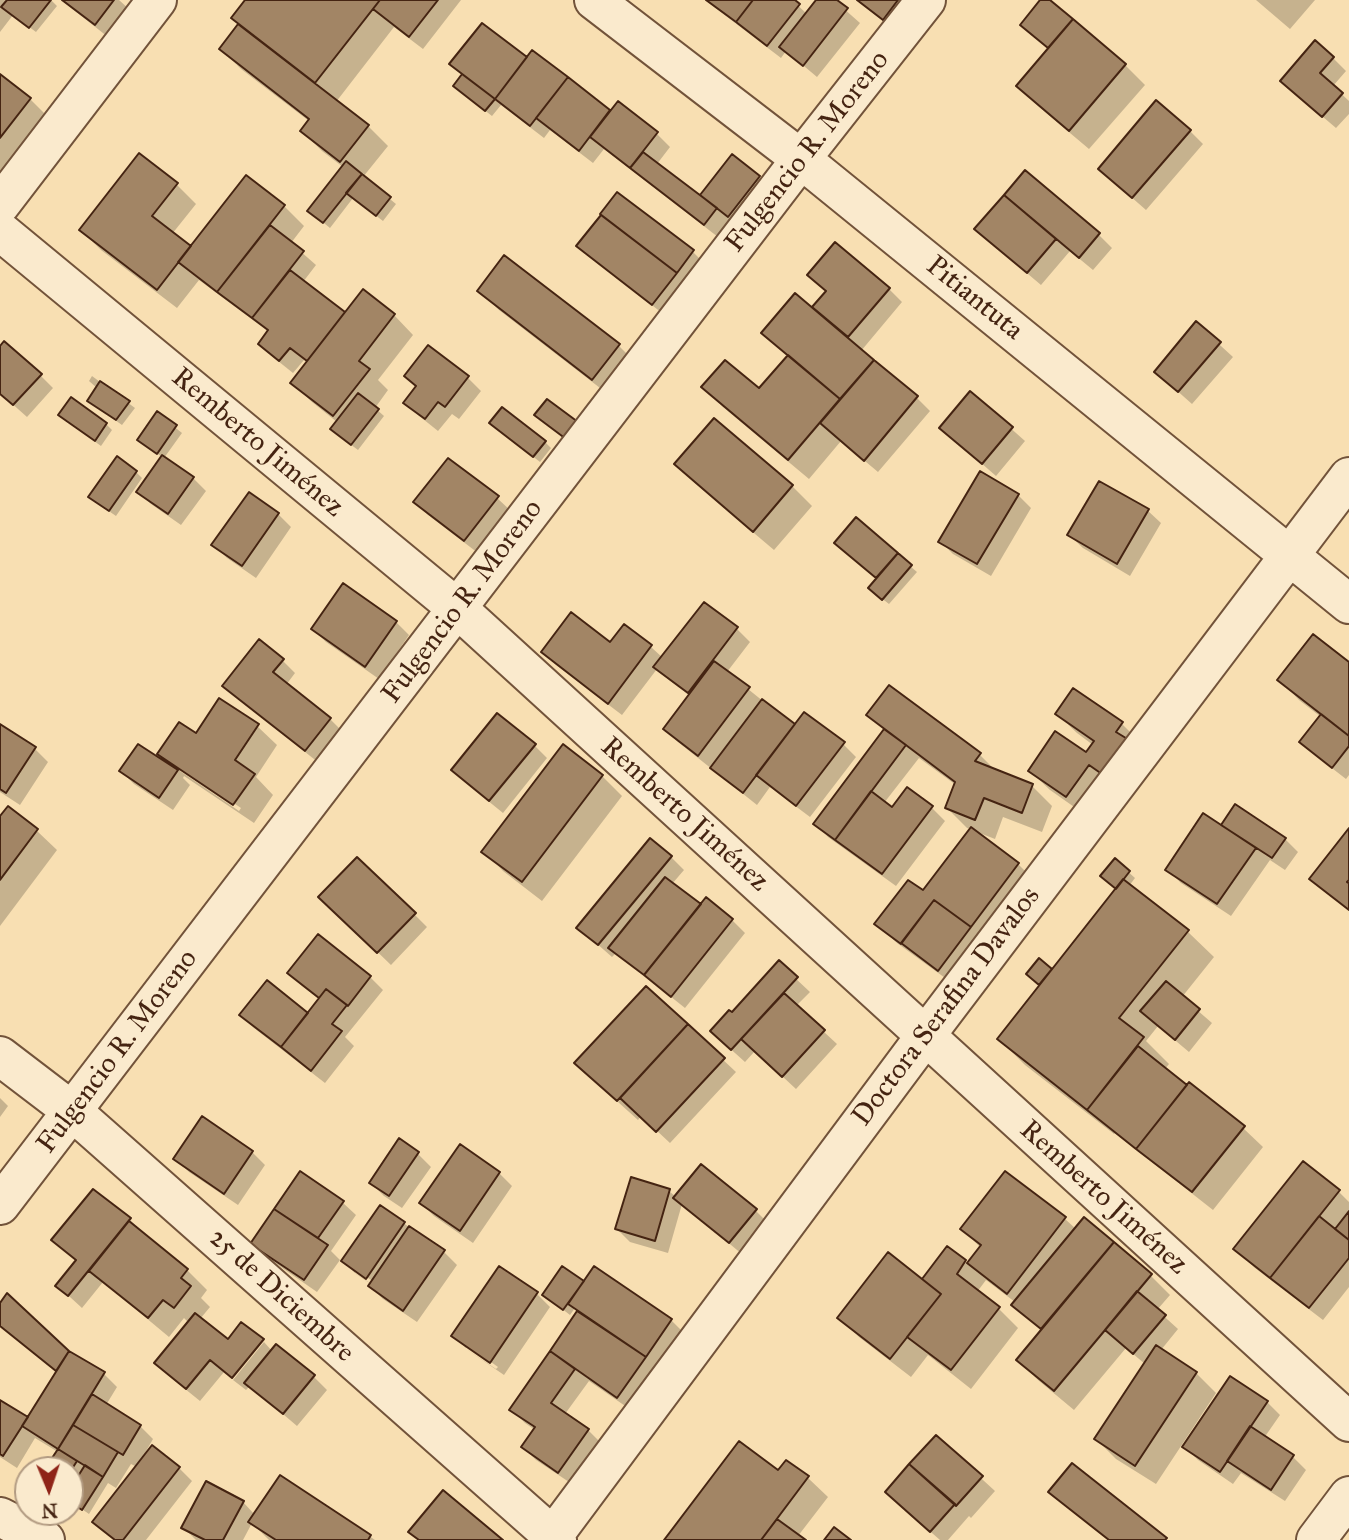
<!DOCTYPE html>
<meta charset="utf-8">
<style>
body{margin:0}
#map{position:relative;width:1349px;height:1540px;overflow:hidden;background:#f8dfb2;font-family:"IM FELL Great Primer",serif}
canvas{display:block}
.north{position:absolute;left:14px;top:1456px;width:70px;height:70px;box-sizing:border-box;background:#faeacd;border:2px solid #b29b82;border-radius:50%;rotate:178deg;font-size:19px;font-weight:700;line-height:28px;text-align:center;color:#452412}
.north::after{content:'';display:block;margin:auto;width:24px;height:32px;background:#8f2418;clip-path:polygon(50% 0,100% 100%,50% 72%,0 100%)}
</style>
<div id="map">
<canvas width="1349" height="1540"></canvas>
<div class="north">N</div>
</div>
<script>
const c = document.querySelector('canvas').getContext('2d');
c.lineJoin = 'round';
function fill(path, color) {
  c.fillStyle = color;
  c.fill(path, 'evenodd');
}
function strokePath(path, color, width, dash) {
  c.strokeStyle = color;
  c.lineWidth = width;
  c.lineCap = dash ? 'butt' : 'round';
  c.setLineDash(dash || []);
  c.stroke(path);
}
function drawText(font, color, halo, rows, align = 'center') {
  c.font = font + ' "IM FELL Great Primer",serif';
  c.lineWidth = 7;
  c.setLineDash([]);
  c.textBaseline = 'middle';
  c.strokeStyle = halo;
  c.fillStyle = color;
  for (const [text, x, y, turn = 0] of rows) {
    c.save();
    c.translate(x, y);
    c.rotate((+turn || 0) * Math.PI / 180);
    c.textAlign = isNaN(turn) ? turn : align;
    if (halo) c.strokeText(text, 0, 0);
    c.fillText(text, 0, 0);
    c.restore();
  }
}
const shadow = new Path2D(`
 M0,0H51L57,6L36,32L13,15L0,32Z
 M61,0H119L130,10L108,37Z
 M247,0H461L423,49L394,27L336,102L368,126L388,146L363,177L396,204L383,221L353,198L330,228L309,211L343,167L322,151L302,131L309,121L241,69L221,49L240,25L233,18Z
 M705,0H792L807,14L818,0H834L860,23L817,77L786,51L781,58Z
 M856,0H916L897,32Z
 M1043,0H1048L1125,65L1145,85L1089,149L1038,106L1018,86L1049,49L1022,25Z
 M1256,0H1315L1290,29Z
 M533,53L611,113L618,103L657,134L670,147L657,164L700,198L732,156L759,177L772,190L718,237L604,149L593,163L550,130L544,138L501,105L492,116L461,92L463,76L451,64L527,60Z
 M1333,58L1346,71L1333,86L1349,101V114L1336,128L1296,94Z
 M0,76L30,99L50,119L0,174Z
 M1190,131L1203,144L1146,210L1114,182Z
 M1026,173L1099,235L1112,248L1093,270L1070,251L1041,285L990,242L977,229Z
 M176,184L196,204L172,234L191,248L284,206L304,226L291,243L316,265L303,282L345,315H394L413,335L378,380L388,390L375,408L384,416L358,450L338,435L337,422L312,402L292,383L308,362L304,360L293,373L273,357L260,344L269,332L199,280L177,308L101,250L81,230Z
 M617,194L693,252L706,265L666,316L592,259L578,246Z
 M809,275L889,289L902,302L861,351L917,398L930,411L878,472L841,441L809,479L723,407L704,387L759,391L789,357L764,333L812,310L827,292Z
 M479,291L618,345L638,365L613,398L499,310Z
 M1197,324L1233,357L1192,404L1156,372Z
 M428,348L468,378L481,391L459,419L452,414L438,431L418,415L405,402L417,387Z
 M0,349L40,375L53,388L27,417L0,393Z
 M92,376L135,408L122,425L95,406L89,400L97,388L89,381Z
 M971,393L1025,441L996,476L941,428Z
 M71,400L106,424L112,430L101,446L66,421L60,415Z
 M157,413L182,433L164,458L193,478L206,491L181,525L151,504L138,491L162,457L145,445Z
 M714,420L792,486L812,506L774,550L696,484L676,464Z
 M498,429L545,442L551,448L540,462Z
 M136,472L142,478L116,516L97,503Z
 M1018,495L1031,508L991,576L953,554L940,541Z
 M497,498L511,511L478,553L428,515L415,502Z
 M1147,510L1161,523L1130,576L1083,548L1069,535Z
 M278,514L291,527L256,578L227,558L214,545Z
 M856,520L917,572L889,604L876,594L877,579L850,556Z
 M343,586L396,622L409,635L379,679L326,642L313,629Z
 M624,627L651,647L663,658L737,629L750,642L727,672L795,727L843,744L856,757L810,817L770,787L757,805L678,742L665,729L690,696L669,680L657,669L622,715L556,665L543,652L611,644Z
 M282,660L295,673L286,685L330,719L343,732L319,763L238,699L225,686Z
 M1349,664V775L1346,779L1315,755L1302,742L1321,717L1299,700L1280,680Z
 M889,688L980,755L997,772L1032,786L1052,806L1042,832L1003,817L995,839L977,832L1018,864L1038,884L952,983L897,943L877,924L923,893L971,829L967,828L947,808L956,785L919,758L884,803L892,809L907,789L932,808L945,821L896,886L828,837L815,823L885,731L868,715Z
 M1057,714L1121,723L1141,743L1087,816L1050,790L1030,771L1087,755L1093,745L1077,733Z
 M0,726L35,749L48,762L20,805L0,792Z
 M257,726L277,745L256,777L273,795L254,823L184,776L183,778L190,785L173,810L134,784L121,771L174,768L160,754L196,735ZM180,767L241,808L239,811L180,771Z
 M534,745L547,758L503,813L466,783L453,770Z
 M563,747L602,776L622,796L542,901L503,871L484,851Z
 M8,808L37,831L57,850L0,926V819Z
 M1222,827L1285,839L1298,852L1285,870L1270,860L1231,916L1181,883L1168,870Z
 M671,857L684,870L672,884L701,907L732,920L745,933L685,1008L616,953L612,957L579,928Z
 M1115,860L1135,878L1129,886L1188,932L1214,957L1182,997L1212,1023L1189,1052L1158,1026L1146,1041L1169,1064L1165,1069L1243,1128L1263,1147L1213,1210L1115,1133L1114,1134L1025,1065L999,1039L1041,986L1035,980L1039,961L1052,971L1117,889Z
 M334,910L414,914L427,927L391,965Z
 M779,963L810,992L796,1006L837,1044L796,1089L755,1051L745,1062L725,1044L732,1015Z
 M289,973L370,977L383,990L345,1037L354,1046L325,1083L254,1028L241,1015H308L320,1000L302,986Z
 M688,1027L736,1072L670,1143L641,1116L638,1120L618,1102Z
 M0,1098L8,1106L0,1117Z
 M399,1141L418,1154L431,1167L402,1208L384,1196L371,1183Z
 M252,1152L265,1165L238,1205L189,1172L175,1158Z
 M701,1166L756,1211L769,1224L743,1255L682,1204L668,1253L630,1242L617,1229L669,1191L676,1197Z
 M499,1173L512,1186L473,1243L434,1216L421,1203Z
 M1006,1173L1065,1219L1076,1229L1084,1220L1150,1275L1170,1295L1157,1310L1178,1329L1161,1350L1196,1373L1216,1393L1156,1484L1116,1459L1096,1439L1145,1364L1126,1348L1074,1410L1038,1380L1018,1360L1042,1331L1013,1305L1015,1302L986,1280L977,1292L999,1309L1018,1328L971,1389L928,1355L911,1377L859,1337L839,1317L922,1281L948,1248L968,1264L981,1248L962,1229Z
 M300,1174L342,1202L356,1215L331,1251L340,1260L317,1292L265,1256L252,1243Z
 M93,1191L130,1220L143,1233L142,1234L187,1270L207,1290L201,1298L210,1307L200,1319L228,1341L261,1340L231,1377L224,1372L200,1401L169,1376L156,1363L189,1323L184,1318L169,1337L103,1282L82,1308L58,1286L77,1262L54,1240Z
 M1339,1192L1349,1202V1287L1323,1320L1255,1268L1235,1249Z
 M381,1207L444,1252L457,1265L417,1322L383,1299L370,1286L371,1284L356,1274L343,1261ZM355,1269L374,1282L373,1285L355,1273Z
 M500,1268L537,1294L550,1307L504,1375L466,1349L496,1369L498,1367L466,1344V1348L453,1336Z
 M584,1283L671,1320L684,1333L631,1410L589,1381L565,1414L588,1430L601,1443L572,1484L536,1460L523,1447L535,1430L525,1423L512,1410L579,1312L575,1308L570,1315L544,1295Z
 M0,1306L68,1352L104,1374L117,1387L106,1405L140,1426L153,1439L145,1453L179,1468L192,1481L146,1540H114L94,1522L137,1467L131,1464L116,1488L108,1483L89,1514L70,1501V1470H46L58,1452L35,1438L17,1468L0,1457V1402L28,1419L57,1372L0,1325Z
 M264,1342L272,1351L314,1377L327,1390L297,1426L250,1386L246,1390L233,1380Z
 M1267,1402L1280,1415L1264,1438L1293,1457L1306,1470L1285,1501L1241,1473L1233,1484L1198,1460L1185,1447Z
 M936,1437L995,1491L971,1518L969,1516L948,1540H940L900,1505Z
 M787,1462L808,1478L828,1497L798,1536L803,1540H666L778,1472Z
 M1072,1466L1166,1540H1108L1064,1505L1051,1492Z
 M281,1477L375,1540H269L252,1523L243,1540H196L184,1528L243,1502L255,1515Z`);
const building = new Path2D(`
 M7,0H51L29,28L1,7Z
 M62,0H114L95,25Z
 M245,0H380L315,83L231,18Z
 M380,0H438L409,37L373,9Z
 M706,0H753L736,22Z
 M753,0H795L800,4L767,46L736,22Z
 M816,0H837L848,8L803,66L779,47Z
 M857,0H898L883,20Z
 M1040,0H1050L1073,19L1048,48L1020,25Z
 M1073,19L1126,64L1069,131L1016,86Z
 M482,23L527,57L495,99L449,64Z
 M238,24L369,125L340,162L300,131L309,119L219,49Z
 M1315,40L1334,57L1320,73L1343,93L1322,117L1280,81Z
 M532,50L568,77L530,126L495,99Z
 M0,74L31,98L0,138Z
 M462,74L495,99L485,111L453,86Z
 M568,77L610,110L579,151L536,118Z
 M1156,100L1191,130L1132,198L1098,169Z
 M618,101L658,132L630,168L590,137Z
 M643,152L717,208L704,225L630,168Z
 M139,153L178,183L152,216L191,246L157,290L79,230Z
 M732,154L760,176L728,217L700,195Z
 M346,161L362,174L323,223L307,211Z
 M1025,170L1100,233L1079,258L1004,195Z
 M362,174L391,197L376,216L346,193Z
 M246,175L285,205L217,292L178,262Z
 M617,192L694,250L677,273L600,214Z
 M1004,195L1056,239L1027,273L974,229Z
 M601,215L677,273L652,305L576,246Z
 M270,225L304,251L252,318L217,292Z
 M835,242L890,288L848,337L812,307L826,291L807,275Z
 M504,255L620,344L592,380L477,291Z
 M290,270L345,312L307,361L290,348L279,361L258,344L268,330L252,318Z
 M363,289L395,314L359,361L370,369L333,416L290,383Z
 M795,293L874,360L840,399L761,333Z
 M1196,321L1221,342L1178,392L1154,372Z
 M4,341L42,374L13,405L0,394V346Z
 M428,345L469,376L445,407L438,402L425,419L403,403L416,386L404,376Z
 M788,355L840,399L788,460L701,387L725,360L759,388Z
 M874,360L918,396L864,461L820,423Z
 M100,381L130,401L116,420L87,401Z
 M970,391L1013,427L982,464L939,428Z
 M358,393L379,409L351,445L330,429Z
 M71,397L107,423L95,441L58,415Z
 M547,399L578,422L566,439L534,415Z
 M502,407L546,441L533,457L489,423Z
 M157,411L177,425L157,454L137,440Z
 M714,418L793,485L753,532L674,464Z
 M162,455L194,477L168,514L136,492Z
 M117,456L137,471L109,511L88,497Z
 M448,458L499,496L464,541L413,502Z
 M980,471L1019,494L977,564L938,542Z
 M1099,481L1149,509L1117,564L1067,535Z
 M249,492L279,513L242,566L211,545Z
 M856,517L898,553L876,578L834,543Z
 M898,553L912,565L882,600L868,588Z
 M343,583L397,621L365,667L311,629Z
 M704,602L738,627L688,693L653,667Z
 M571,612L610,642L624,624L652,645L608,704L541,652Z
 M1313,634L1349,662V736L1277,680Z
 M259,639L284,659L273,672L331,718L305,751L222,686Z
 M714,661L750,687L698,756L663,729Z
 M889,685L981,753L975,761L1033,784L1022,813L984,798L975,820L945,808L955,782L866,715Z
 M1073,688L1123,722L1116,732L1134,743L1109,779L1089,765L1066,797L1028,771L1055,731L1086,752L1094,741L1055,714Z
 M219,698L259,724L235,760L255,774L233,805L157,754L179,722L196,733Z
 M762,699L795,724L743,793L710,768Z
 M804,712L845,742L796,806L756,775Z
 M497,713L536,744L489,801L451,770Z
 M1321,714L1349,736V746L1332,768L1299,742Z
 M0,724L36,747L6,793L0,789Z
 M884,729L906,745L835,840L813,824Z
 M138,744L178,770L159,798L119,771Z
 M563,744L603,775L522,882L481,852Z
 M907,787L933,806L882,874L835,840L871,791L892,807Z
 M1235,804L1286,838L1272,858L1221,825Z
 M8,806L38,829L0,880V816Z
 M1203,813L1256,848L1217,904L1165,870Z
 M971,827L1019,863L971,927L934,900L901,944L874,924L908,880L923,890Z
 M1349,828V880L1347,882L1349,883V910L1309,879Z
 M650,838L672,856L598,945L576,928Z
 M357,857L416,913L377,953L318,897Z
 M1115,858L1130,871L1116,889L1100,876Z
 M665,877L701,904L644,975L608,948Z
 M1123,879L1189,930L1119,1018L1144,1037L1087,1110L997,1039Z
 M706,897L733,919L671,997L644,975Z
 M934,900L971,927L938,971L901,943Z
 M318,934L371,976L348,1006L326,989L319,998L287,973Z
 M1039,958L1052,969L1039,985L1026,974Z
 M779,960L798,977L731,1050L710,1031L729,1010L732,1012Z
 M267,980L308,1013L281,1047L239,1015Z
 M1166,981L1200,1009L1175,1040L1140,1011Z
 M646,986L688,1024L617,1101L574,1063Z
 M326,989L347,1005L332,1024L342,1031L311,1071L281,1047Z
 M784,993L825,1030L782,1077L741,1039Z
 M688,1024L725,1058L656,1132L620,1098Z
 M1138,1046L1187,1085L1136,1149L1087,1110Z
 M1189,1082L1245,1126L1192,1192L1136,1149Z
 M202,1116L253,1151L224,1194L173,1159Z
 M399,1138L419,1152L389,1196L369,1183Z
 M460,1144L500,1172L460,1231L419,1203Z
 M1303,1161L1340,1190L1270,1278L1233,1249Z
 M701,1164L757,1209L729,1243L673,1198Z
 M300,1171L344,1201L318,1238L274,1209Z
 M1005,1171L1066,1217L1007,1294L967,1263L981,1245L960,1229Z
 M631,1177L670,1189L655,1241L615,1229Z
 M93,1189L131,1218L68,1296L55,1286L76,1260L51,1240Z
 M380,1205L405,1222L366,1279L341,1261Z
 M274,1209L328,1245L304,1280L250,1244Z
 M1349,1211V1240L1335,1229Z
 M1319,1216L1349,1240V1258L1309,1308L1270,1278Z
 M1084,1217L1114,1242L1041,1329L1011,1305Z
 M129,1221L188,1269L181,1278L191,1286L174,1308L163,1300L148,1318L89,1271Z
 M409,1226L445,1250L403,1311L368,1286Z
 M1114,1242L1152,1274L1054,1391L1016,1360Z
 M947,1246L966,1260L957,1274L1000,1307L951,1370L907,1337L941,1294L922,1279Z
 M888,1252L941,1294L890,1359L837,1318Z
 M499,1266L538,1292L490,1363L451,1336Z
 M562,1266L584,1281L563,1310L542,1295Z
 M594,1266L672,1319L646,1357L568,1304Z
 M1137,1291L1166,1315L1133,1354L1105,1330Z
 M7,1293L69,1351L56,1371L0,1326V1303Z
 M577,1311L646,1357L617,1398L550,1351Z
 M195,1313L228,1339L241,1322L264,1339L232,1378L210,1360L186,1389L154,1363Z
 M276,1344L315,1375L283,1414L244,1383Z
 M1156,1345L1197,1372L1135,1466L1094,1439Z
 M69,1351L105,1372L58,1449L22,1426Z
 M550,1351L575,1369L551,1403L589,1429L558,1473L521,1447L535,1427L509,1410Z
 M1230,1376L1268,1401L1220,1472L1182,1447Z
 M92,1394L141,1425L123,1455L73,1425Z
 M0,1400L28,1417L3,1456L0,1454Z
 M73,1425L118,1452L103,1477L58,1449Z
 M1250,1426L1294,1455L1271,1490L1227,1461Z
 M936,1435L983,1476L956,1506L909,1464Z
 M739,1441L778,1470L786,1460L809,1476L761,1540H664Z
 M152,1445L180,1467L123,1540H115L92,1522Z
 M58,1449L77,1461L70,1472V1470H44Z
 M1072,1463L1167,1538L1165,1540H1109L1048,1492Z
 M909,1464L955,1504L930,1532L885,1492Z
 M85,1465L103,1477L82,1510L70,1502V1489Z
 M280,1475L371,1535L368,1540H276L248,1522Z
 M206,1481L244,1501L223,1540H205L181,1528Z
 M443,1490L503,1540H419L408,1532Z
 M777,1519L806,1540H761Z
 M834,1527L851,1540H824Z`);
const minor = new Path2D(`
 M594,0L801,159L1349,604
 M0,231L458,609L1349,1422
 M0,1056L72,1111L557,1540
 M0,1205L801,159L926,0
 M0,1517L45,1540
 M550,1540L926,1035L1349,477
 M1316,1540L1349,1496`);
const tertiary = new Path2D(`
 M0,205L157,0`);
const streetNames = [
 ["Fulgencio R. Moreno",808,152,-52],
 ["Pitiantuta",974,299,39],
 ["Remberto Jiménez",257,443,40],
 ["Fulgencio R. Moreno",463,602,-53],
 ["Remberto Jiménez",684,815,42],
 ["Doctora Serafina Davalos",947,1007,-53],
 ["Fulgencio R. Moreno",118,1052,-53],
 ["Remberto Jiménez",1103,1198,42],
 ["25 de Diciembre",281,1296,42]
];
fill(shadow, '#0003');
fill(building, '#a28565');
strokePath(building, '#452412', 2);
strokePath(minor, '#72533a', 42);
strokePath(tertiary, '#72533a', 42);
strokePath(minor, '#faeacd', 38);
strokePath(tertiary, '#faeacd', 38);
drawText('28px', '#452412', '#faeacd', streetNames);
</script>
